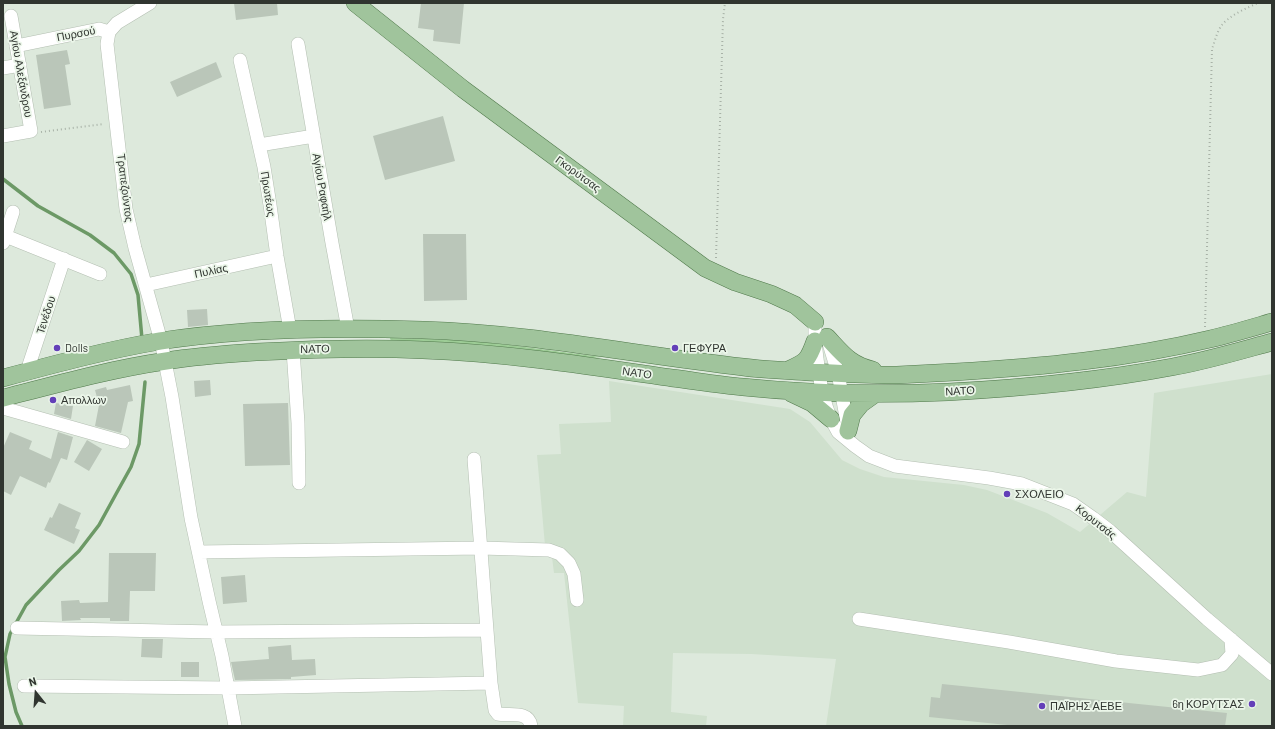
<!DOCTYPE html>
<meta charset="utf-8">
<style>
body{margin:0}
#map{position:relative;width:1275px;height:729px;overflow:hidden;background:#dde9dc;font-family:Barlow,sans-serif}
canvas{display:block}
.frame{position:absolute;inset:0;border:4px solid #303530;pointer-events:none}
.north{position:absolute;left:16px;top:673px;width:40px;height:40px;-webkit-text-stroke:3px #ebf6e9;paint-order:stroke;rotate:343deg;font-size:11px;font-weight:700;line-height:16px;text-align:center;color:#303530}
.north::after{content:'';display:block;margin:auto;width:14px;height:18px;background:#303530;clip-path:polygon(50% 0,100% 100%,50% 72%,0 100%)}
</style>
<div id="map">
<canvas width="1275" height="729"></canvas>
<div class="frame"></div>
<div class="north">N</div>
</div>
<script>
const c = document.querySelector('canvas').getContext('2d');
c.lineJoin = 'round';
function fill(path, color) {
  c.fillStyle = color;
  c.fill(path, 'evenodd');
}
function strokePath(path, color, width, dash) {
  c.strokeStyle = color;
  c.lineWidth = width;
  c.lineCap = dash ? 'butt' : 'round';
  c.setLineDash(dash || []);
  c.stroke(path);
}
function drawText(font, color, halo, rows, align = 'center') {
  c.font = font + ' Barlow,sans-serif';
  c.lineWidth = 3.5;
  c.setLineDash([]);
  c.textBaseline = 'middle';
  c.strokeStyle = halo;
  c.fillStyle = color;
  for (const [text, x, y, turn = 0] of rows) {
    c.save();
    c.translate(x, y);
    c.rotate((+turn || 0) * Math.PI / 180);
    c.textAlign = isNaN(turn) ? turn : align;
    if (halo) c.strokeText(text, 0, 0);
    c.fillText(text, 0, 0);
    c.restore();
  }
}
const built = new Path2D(`
 M1272,374V726H826L836,659L751,654L673,653L671,712L707,716L706,726H623L624,706L578,703L564,573H554L552,557H546L537,455L561,454L559,424L611,422L609,381L790,409L810,422L842,460L860,469L884,477L964,485L987,490L1047,513L1080,532L1127,492L1146,497L1154,393Z`);
const green = new Path2D(`
 M390,338L461,340L502,344L601,357L593,358L391,342Z`);
const stream = new Path2D(`
 M3,179L38,206L90,235L114,253L131,274L138,295L142,339
 M22,726L16,712L9,684L5,657L10,634L26,605L59,570L79,551L99,525L116,494L131,467L139,444L145,382`);
const building = new Path2D(`
 M234,3H277L278,15L236,20Z
 M421,3H464L460,44L433,41L434,30L418,28Z
 M67,50L70,64L65,65L71,105L44,109L36,55Z
 M216,62L222,77L177,97L170,82Z
 M443,116L455,161L385,180L373,136Z
 M423,234H466L467,300L424,301Z
 M207,309L208,325L188,327L187,310Z
 M210,380L211,395L195,397L194,381Z
 M130,385L133,401L128,402L121,433L95,426L99,405L95,390L106,387L107,390Z
 M56,403L73,406L71,419L54,414Z
 M288,403L290,465L245,466L243,404Z
 M10,432L32,441L29,449L51,459L58,432L73,437L67,460L61,458L50,483L48,482L46,488L20,476L11,495L3,491V448Z
 M87,440L102,449L89,471L74,462Z
 M59,503L81,513L75,528L80,530L74,544L44,530L50,517L52,518Z
 M109,553H156L155,591H130L129,621H110V618H80L81,620L62,621L61,601L79,600L80,603L108,602Z
 M245,575L247,602L223,604L221,577Z
 M142,639H163L162,658L141,657Z
 M291,645L292,660L315,659L316,675L291,677V679L235,680L231,662L269,659L268,647Z
 M181,662H199V677H181Z
 M942,684L1227,713L1225,726H1017L929,717L931,697L940,698Z`);
const path = new Path2D(`
 M41,132L104,124
 M716,258L723,19L725,3
 M1205,327L1212,49C1215,41 1217,31 1222,25C1230,15 1247,8 1258,3`);
const minor = new Path2D(`
 M109,32L107,44L126,209L135,248L161,341L172,397L191,518L209,601L222,656L235,726
 M109,32L117,23L150,3
 M298,44L332,243L348,329
 M16,46L99,29L109,32
 M240,60L264,167L270,205L277,256L290,330
 M3,68L20,65
 M3,136L31,131L11,16
 M259,145L314,136
 M3,235L100,274
 M3,243L13,212
 M146,285L277,256
 M815,322V341L817,359L822,392L827,409L831,419L838,432L855,446L869,456L895,466L989,478L1022,484L1073,504L1093,518L1110,531L1207,619L1272,674
 M828,340L838,373L848,428
 M293,350L298,423L299,483
 M30,371L29,365L64,259
 M3,408L123,442
 M474,459L491,683L495,710L498,714C509,716 529,710 531,726
 M199,552L481,548L549,550L560,554L569,563L574,574L577,600
 M859,619L1009,642L1116,661L1198,670L1222,665L1232,654L1231,639
 M17,628L216,632L487,630
 M24,686L227,688L491,683`);
const major = new Path2D(`
 M355,3L463,89L705,268L735,282L771,294L795,305L815,322
 M827,337C842,353 850,365 873,370
 M788,370C806,362 808,361 815,341
 M3,378C55,364 107,350 160,341C244,328 337,327 423,330C530,333 636,355 743,367C764,370 786,370 807,372C837,373 867,375 897,375C916,374 936,373 955,372C1040,367 1126,359 1210,339C1231,334 1251,328 1272,322
 M791,393L812,403L831,419
 M3,398C57,384 111,369 166,361C196,356 226,354 256,352C311,349 367,347 423,350C507,353 590,366 672,378C696,381 719,385 743,387C811,394 880,395 948,392C1023,388 1098,381 1172,367C1206,361 1239,351 1272,342
 M848,431L852,415L861,404L875,394`);
const markers = [
 [57,348,4,"#633fb8"],
 [675,348,4,"#633fb8"],
 [53,400,4,"#633fb8"],
 [1007,494,4,"#633fb8"],
 [1252,704,4,"#633fb8"],
 [1042,706,4,"#633fb8"]
];
const streetNames = [
 ["Πυρσού",76,34,-11],
 ["Αγίου Αλεξάνδρου",21,74,80],
 ["Γκορύτσας",578,174,36],
 ["Αγίου Ραφαήλ",322,187,80],
 ["Τραπεζούντος",125,188,83],
 ["Πρωτέως",268,194,81],
 ["Πυλίας",211,271,-12],
 ["Τενέδου",46,315,-72],
 ["ΝΑΤΟ",315,349,-1],
 ["ΝΑΤΟ",637,373,8],
 ["ΝΑΤΟ",960,391,-3],
 ["Κορυτσάς",1096,522,38]
];
const poiNames = [
 ["Dolls",65,348],
 ["ΓΕΦΥΡΑ",683,348],
 ["Απολλων",61,400],
 ["ΣΧΟΛΕΙΟ",1015,494],
 ["6η ΚΟΡΥΤΣΑΣ",1244,704,"right"],
 ["ΠΑΪΡΗΣ ΑΕΒΕ",1050,706]
];
fill(built, '#cfe0cd');
fill(green, '#9dcc96');
strokePath(stream, '#6c9966', 3.5);
fill(building, '#bac6b9');
strokePath(minor, '#b4bfb2', 14);
strokePath(major, '#50794b', 18);
strokePath(path, '#a8b2a7', 2, [1, 3]);
strokePath(minor, '#fff', 13);
strokePath(major, '#a0c49c', 17);
for (const [x, y, r, color] of markers) {
  const dot = new Path2D();
  dot.arc(x, y, r, 0, 2 * Math.PI);
  c.fillStyle = color;
  c.fill(dot);
  strokePath(dot, '#ebf6e9', 1.5);
}
drawText('11px', '#303530', '#ebf6e9', streetNames);
drawText('11px', '#303530', '#ebf6e9', poiNames, 'left');
</script>
